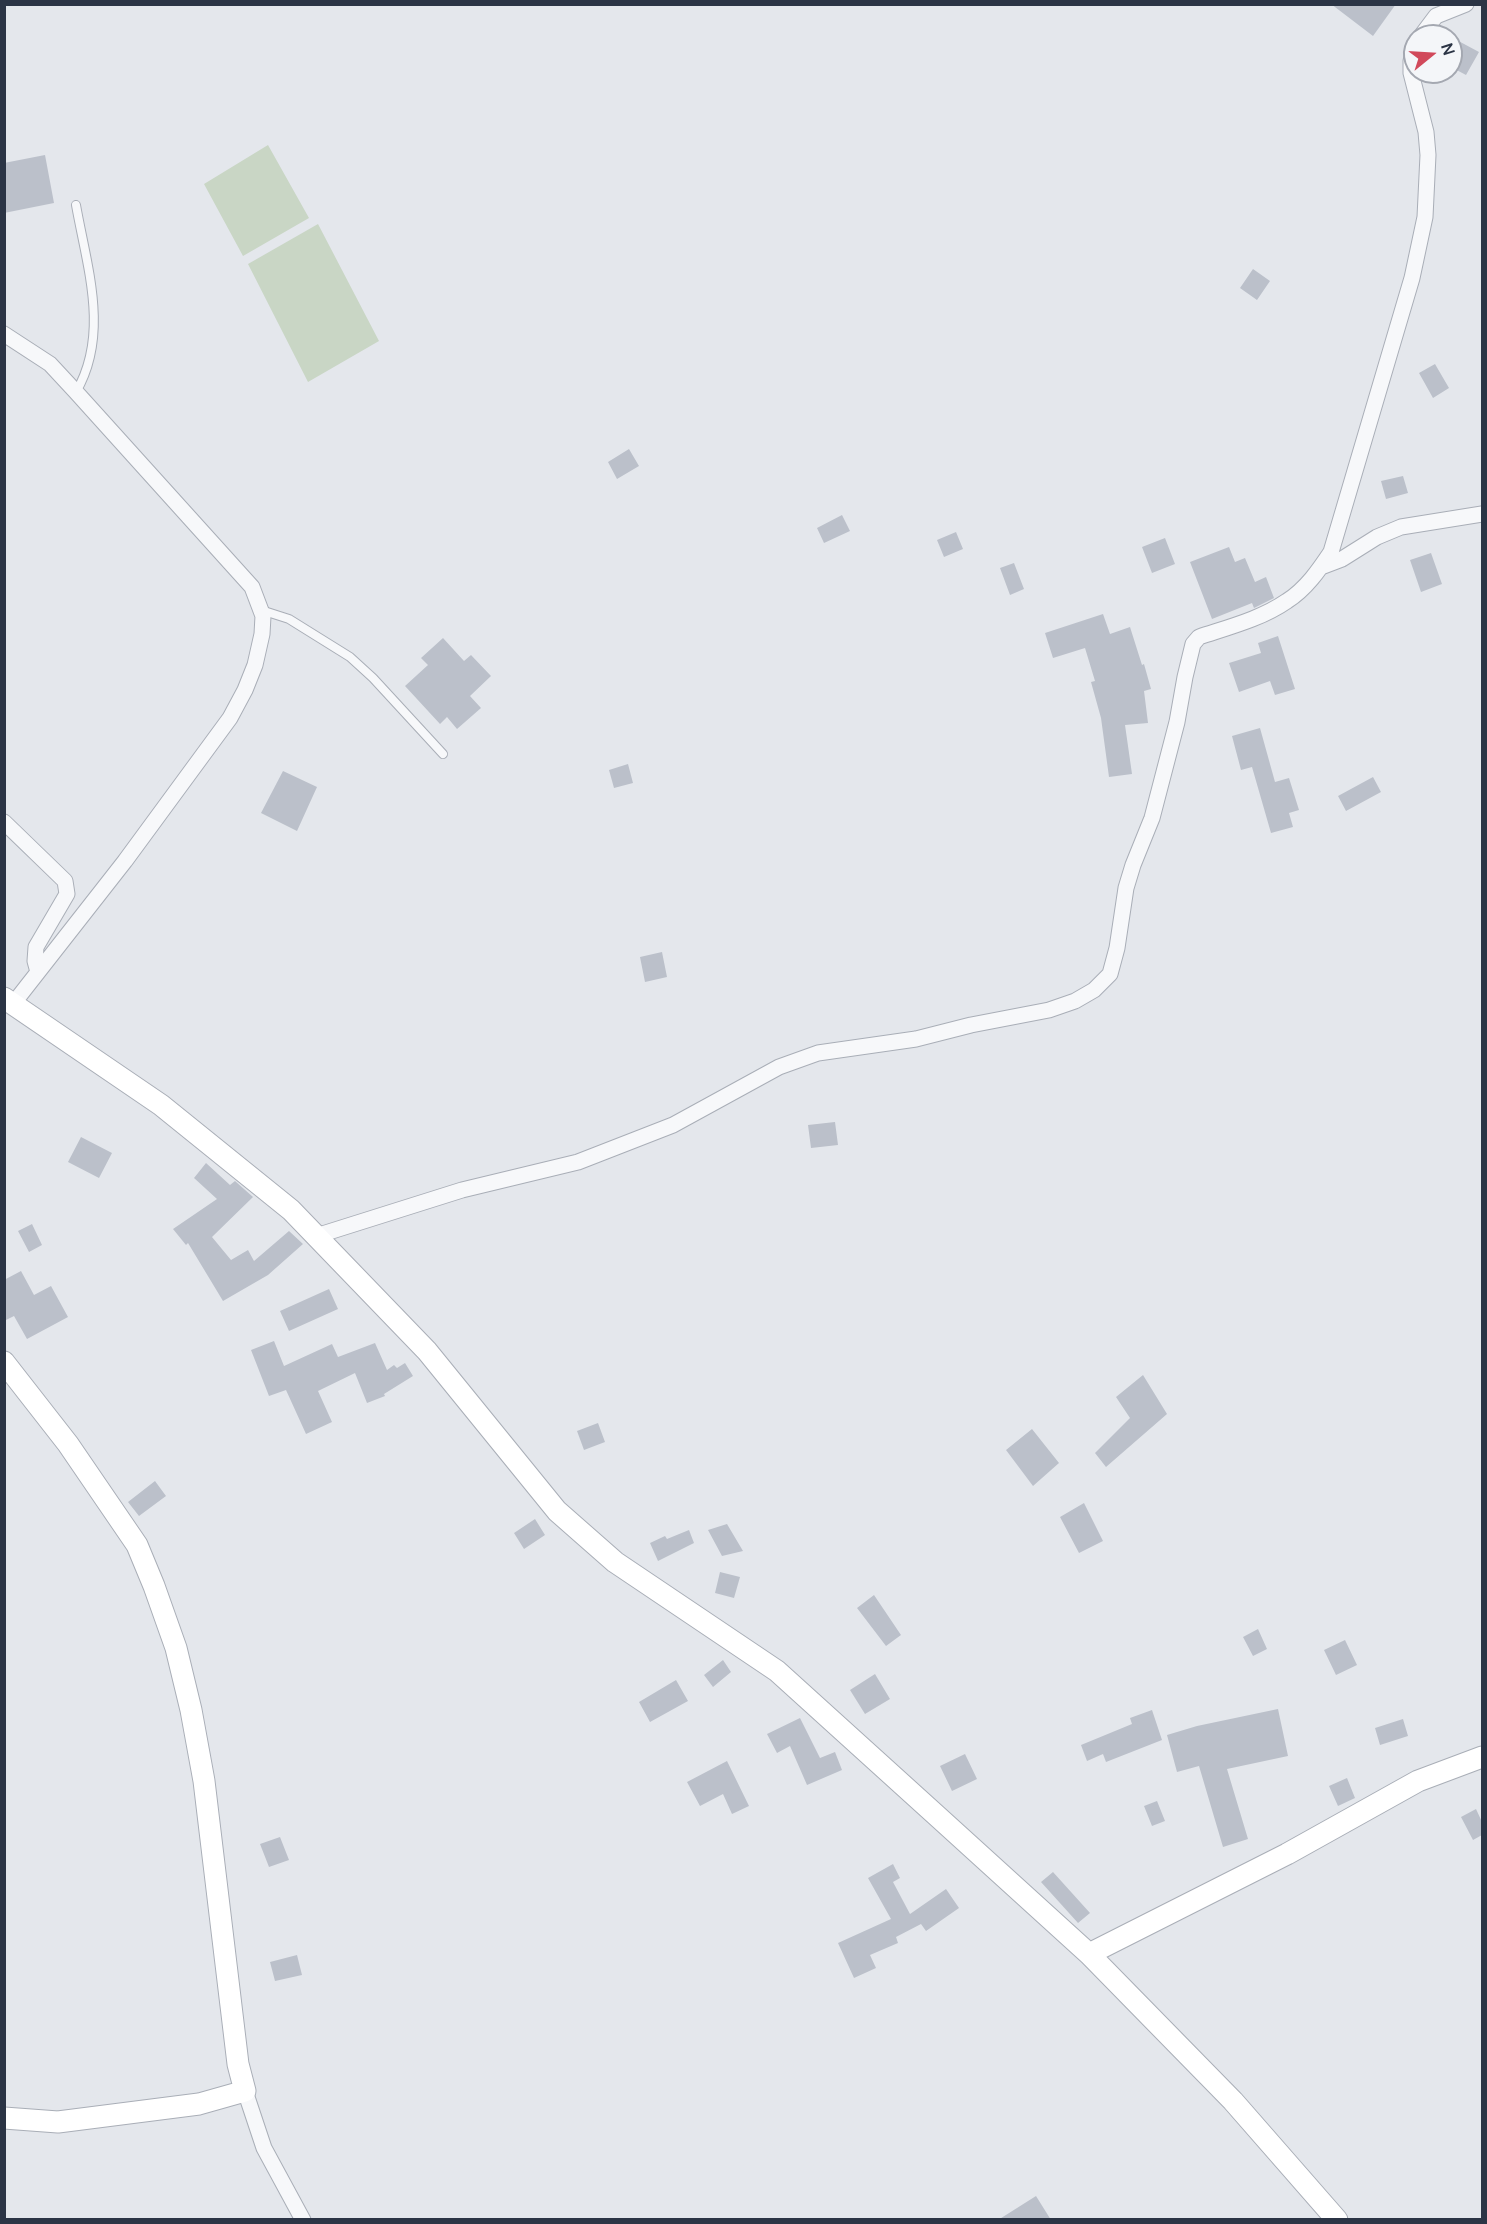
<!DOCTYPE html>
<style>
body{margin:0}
#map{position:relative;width:1487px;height:2224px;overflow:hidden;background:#e4e7ec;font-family:Manrope,sans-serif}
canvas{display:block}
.frame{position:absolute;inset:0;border:6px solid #2b3445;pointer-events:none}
.north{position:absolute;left:1403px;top:24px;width:60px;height:60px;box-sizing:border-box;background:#f4f6f9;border:2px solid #a4a8b1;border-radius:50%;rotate:72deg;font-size:16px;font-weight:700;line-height:24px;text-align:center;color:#2b3445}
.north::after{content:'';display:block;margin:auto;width:21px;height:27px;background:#d1495b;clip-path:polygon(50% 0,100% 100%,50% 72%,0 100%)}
</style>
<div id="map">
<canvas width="1487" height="2224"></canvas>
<div class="frame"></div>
<div class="north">N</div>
</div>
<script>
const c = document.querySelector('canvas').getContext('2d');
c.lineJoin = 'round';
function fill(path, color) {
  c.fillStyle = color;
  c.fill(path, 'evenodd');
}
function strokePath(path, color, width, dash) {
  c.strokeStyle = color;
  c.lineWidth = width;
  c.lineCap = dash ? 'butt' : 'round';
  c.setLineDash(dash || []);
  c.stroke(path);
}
const green = new Path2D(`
 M268,145L309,218L243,256L204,184Z
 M318,224L379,341L308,382L248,264Z`);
const building = new Path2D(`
 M1331,4H1396L1373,36Z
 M1451,37L1479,52L1466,75L1451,67Z
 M45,155L54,203L4,213V163Z
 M1253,269L1270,281L1257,300L1240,288Z
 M1435,364L1449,388L1433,398L1419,373Z
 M629,449L639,466L617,479L608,462Z
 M1403,476L1408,493L1386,499L1381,481Z
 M842,515L850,531L824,543L817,528Z
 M956,532L963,549L944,557L937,540Z
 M1165,538L1175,564L1152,573L1142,547Z
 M1229,547L1235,562L1245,558L1255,582L1266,577L1274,598L1254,608L1252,603L1212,619L1190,562Z
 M1431,553L1442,584L1421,592L1410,560Z
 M1014,563L1024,589L1010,595L1000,568Z
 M1103,614L1110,634L1130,627L1142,665L1144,664L1151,689L1144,691L1148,723L1125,725L1132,774L1109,777L1101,718L1091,682L1095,681L1085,648L1053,658L1045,633Z
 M1278,636L1295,689L1275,695L1270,681L1239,692L1229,663L1261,653L1258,643Z
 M443,638L464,661L471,655L491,676L470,696L481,708L457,729L447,717L440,724L405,686L428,665L421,658Z
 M1260,728L1275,782L1289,778L1299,810L1289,813L1293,827L1271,833L1252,767L1241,770L1232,736Z
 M628,764L633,783L614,788L609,770Z
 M283,771L317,787L297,831L261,813Z
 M1373,777L1381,792L1346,811L1338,796Z
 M662,952L667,977L645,982L640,957Z
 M835,1122L838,1145L811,1148L808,1125Z
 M81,1137L112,1153L99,1178L68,1162Z
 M206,1163L230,1185L235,1181L253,1197L212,1237L231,1260L248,1250L254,1261L289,1231L303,1244L268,1275L223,1301L188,1243L186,1245L173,1229L217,1199L194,1178Z
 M32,1224L42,1245L29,1252L18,1231Z
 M21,1271L34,1295L51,1286L68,1317L27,1339L14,1316L4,1321V1280Z
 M329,1289L338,1309L289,1331L280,1311Z
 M274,1341L284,1366L332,1344L338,1357L375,1343L387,1370L394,1365L397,1368L405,1363L413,1376L384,1394L385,1396L367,1403L355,1373L318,1391L332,1422L306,1434L286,1390L269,1396L251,1350Z
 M1143,1375L1167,1414L1106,1467L1095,1453L1130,1418L1116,1397Z
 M598,1423L605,1442L584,1450L577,1431Z
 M1032,1429L1059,1463L1033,1486L1006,1450Z
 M155,1481L166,1496L139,1516L128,1502Z
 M1084,1503L1103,1541L1079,1553L1060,1517Z
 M535,1519L545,1535L524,1549L514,1533Z
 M727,1524L743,1551L722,1556L708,1530Z
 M689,1530L694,1543L658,1561L650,1543L665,1536L667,1539Z
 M720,1572L740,1577L734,1598L715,1593Z
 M874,1595L901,1635L886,1646L857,1608Z
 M1258,1629L1267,1649L1253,1656L1243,1637Z
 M1345,1640L1357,1665L1336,1675L1324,1650Z
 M723,1660L731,1672L713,1687L704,1675Z
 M875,1674L890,1699L865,1714L850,1690Z
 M676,1680L688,1701L650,1722L639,1702Z
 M1278,1709L1288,1756L1227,1769L1248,1839L1223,1847L1199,1766L1177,1772L1167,1735L1197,1726Z
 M1152,1710L1162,1740L1106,1762L1103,1754L1087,1761L1081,1745L1132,1724L1130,1718Z
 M800,1718L820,1758L835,1752L842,1770L807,1785L790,1746L777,1753L767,1734Z
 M1403,1719L1408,1736L1380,1745L1375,1728Z
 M965,1754L977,1779L952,1791L940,1766Z
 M727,1761L749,1806L732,1814L723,1794L700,1806L687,1782Z
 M1347,1778L1355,1798L1338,1806L1329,1786Z
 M1157,1801L1165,1821L1152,1826L1144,1806Z
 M1476,1809L1482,1822V1835L1473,1840L1461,1817Z
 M280,1837L289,1860L269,1867L260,1844Z
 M893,1864L900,1878L893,1882L910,1914L946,1889L959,1908L926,1931L921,1924L896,1937L898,1943L870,1955L876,1968L854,1978L838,1943L891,1919L868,1878Z
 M1053,1872L1090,1913L1078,1923L1041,1882Z
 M297,1955L302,1975L275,1981L270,1962Z
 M1036,2196L1051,2220H998Z`);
const lane = new Path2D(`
 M76,392C110,334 87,267 76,205
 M261,610L289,619L350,657L373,678L443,754`);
const street = new Path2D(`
 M1421,36L1436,16L1466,4
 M4,334L50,364L76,392L252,587L263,616L262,634L255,665L245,690L230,718L125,861L13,1004
 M1321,567L1342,559L1377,537L1401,527L1482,514
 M4,822L65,881L67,894L36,947L35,961L38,972
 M316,1236L462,1190L578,1162L673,1125L779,1067L818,1053L916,1039L971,1025L1049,1010L1075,1001L1094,990L1110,974L1117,948L1126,888L1133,865L1152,818L1177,722L1185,677L1193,644L1199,637C1229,627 1261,619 1287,601C1306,589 1319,570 1331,552L1412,278L1425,217L1428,155L1426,132L1411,73V61L1415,45
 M245,2091L264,2148L303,2220`);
const secondary = new Path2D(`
 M4,998L161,1105L291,1210L427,1351L557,1511L615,1562L777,1671L936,1815L1089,1954L1233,2101L1337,2220
 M4,1362L68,1444L137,1545L154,1586L176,1648L191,1710L204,1781L238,2064L245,2091L199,2104L58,2122L4,2118
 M1089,1954L1287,1854L1418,1781L1482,1757`);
fill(green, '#c9d6c5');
fill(building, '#bbc0ca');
strokePath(lane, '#a9aeb7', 10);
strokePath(street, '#a9aeb7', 17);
strokePath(secondary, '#a9aeb7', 23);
strokePath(lane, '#f7f8fa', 8);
strokePath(street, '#f7f8fa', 15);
strokePath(secondary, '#fff', 21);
</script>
